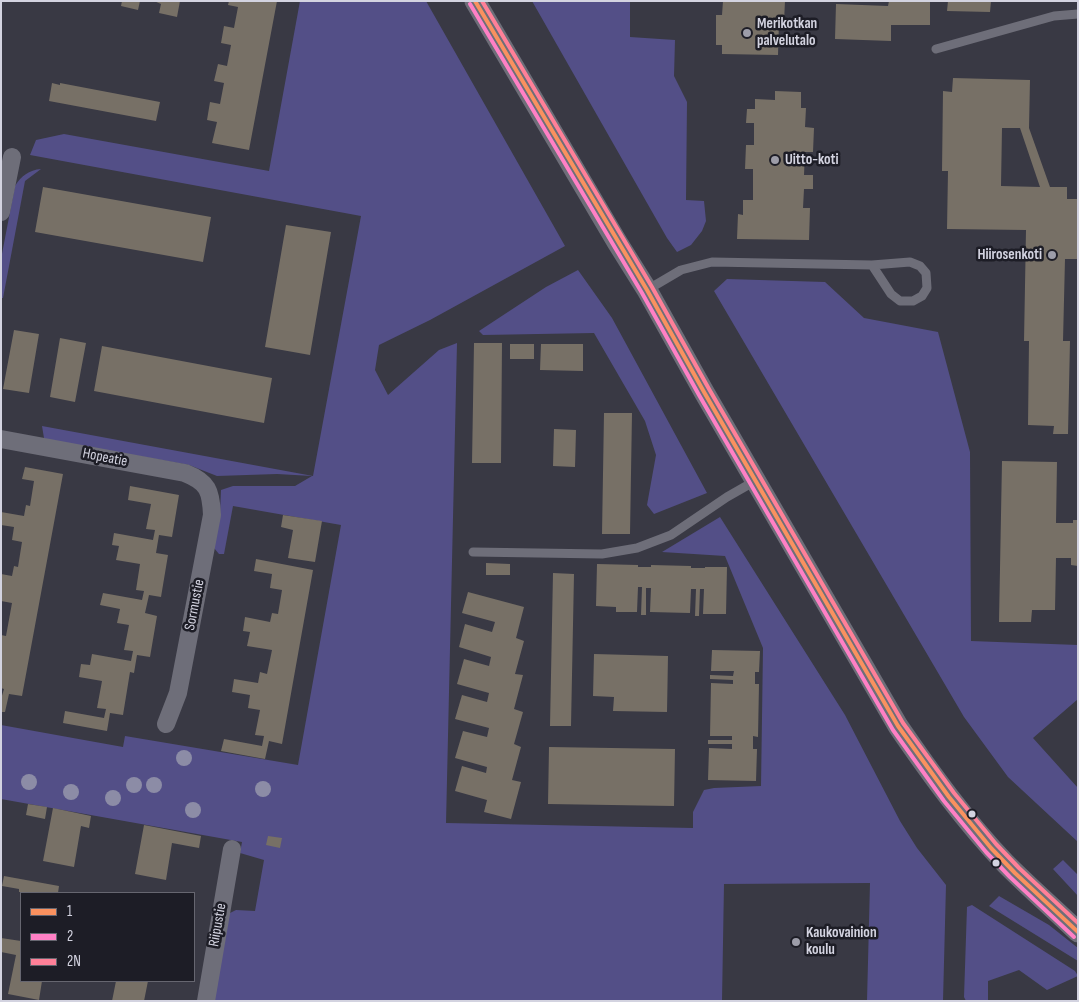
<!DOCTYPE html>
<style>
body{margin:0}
#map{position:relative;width:1079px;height:1002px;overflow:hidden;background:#393944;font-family:"Sofia Sans Condensed",sans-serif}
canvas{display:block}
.frame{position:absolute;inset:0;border:2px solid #d3d3e0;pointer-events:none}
.legend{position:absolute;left:20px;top:892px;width:175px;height:90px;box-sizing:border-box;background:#1d1d26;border:1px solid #666670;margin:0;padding:6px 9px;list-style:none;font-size:15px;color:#d3d3e0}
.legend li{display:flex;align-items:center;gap:10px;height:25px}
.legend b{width:25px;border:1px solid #666670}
</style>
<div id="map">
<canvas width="1079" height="1002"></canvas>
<div class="frame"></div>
<ul class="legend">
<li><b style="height:6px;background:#fa915f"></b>1</li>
<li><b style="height:6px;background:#ff80c5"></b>2</li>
<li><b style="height:6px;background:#ff8098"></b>2N</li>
</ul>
</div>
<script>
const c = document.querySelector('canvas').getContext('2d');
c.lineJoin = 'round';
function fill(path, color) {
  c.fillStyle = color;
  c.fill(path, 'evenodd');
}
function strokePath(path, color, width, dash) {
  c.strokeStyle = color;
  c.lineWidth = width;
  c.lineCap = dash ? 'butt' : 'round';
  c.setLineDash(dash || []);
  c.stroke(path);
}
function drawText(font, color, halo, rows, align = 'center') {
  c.font = font + ' "Sofia Sans Condensed",sans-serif';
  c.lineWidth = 5;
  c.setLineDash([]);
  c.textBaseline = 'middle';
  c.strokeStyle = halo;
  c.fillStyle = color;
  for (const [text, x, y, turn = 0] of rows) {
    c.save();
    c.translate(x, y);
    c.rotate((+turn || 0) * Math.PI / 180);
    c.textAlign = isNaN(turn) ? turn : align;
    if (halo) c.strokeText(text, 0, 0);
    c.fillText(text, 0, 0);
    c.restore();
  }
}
const green = new Path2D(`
 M300,1H426L565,246L430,320L379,345L375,370L388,395L439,350L457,343L446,823L693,828V812L704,790L714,788L761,786L763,648L725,556L662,552L720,517L845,715L900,821L917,848L946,885L943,1001H867L870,883L724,884L722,1001H212L228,914L236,910L255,911L264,860L240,853L242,842L1,799V725L123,747L125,736L298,765L341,525L233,506L224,554H219L214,548L220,514L221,490L233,486H295L312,476L277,474L217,476L189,465L48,440L44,438L42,426L313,476L361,216L30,155L36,140L64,134L269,171Z
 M532,1H630V37L675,40L674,76L687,102L686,200L704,201L706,221L702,231L691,245L677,252L667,238Z
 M41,169L25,181L3,298H1V259L15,186C21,176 29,170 41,169Z
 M578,270L612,318L707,493L654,514L647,505L656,455L645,421L594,333L483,335L479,331L546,287Z
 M727,279L825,282L864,318L938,332L970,452L971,641L1078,645V699L1033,738L1078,788V842L1008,777L964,717L714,291Z
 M1063,860L1078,875V896L1053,869Z
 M999,896L1049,925L1078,948V961L989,906Z
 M972,905L1075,971L1078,976L1047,990L1019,970L988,981V1001H966L964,997L967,907Z`);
const building = new Path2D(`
 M122,1H140L138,10L121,6Z
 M154,1H180L177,17L159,13L161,4Z
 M229,1H277L249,150L212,143L217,122L207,120L210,102L220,104L224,83L214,81L218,64L227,66L231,45L221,43L224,26L234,28L238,7L228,5Z
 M723,1H785L784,22H779L778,55L722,54V45H716V15H722Z
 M889,1H930V25H891V41L835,39L836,4L888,6Z
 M948,1H991L990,12L947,11Z
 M953,78L1030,80L1029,128L1050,187H1067V199H1078V259H1065L1063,341H1070L1068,434H1053L1054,426L1028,425L1029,341H1024L1026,230L947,229L948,171H942L943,91L952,92ZM1002,128H1020L1040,187L1001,186Z
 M52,83L60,85V83L160,102L156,121L49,101Z
 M775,91L801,92V108H806L805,127L814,128L813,152H805L804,175H813V189H804L803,208H810L809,240L737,239L738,214L743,215V200H753V169H745L746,145H754V123H746L747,109H755V99L775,100Z
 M43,187L211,217L203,262L35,232Z
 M286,225L331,232L310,355L265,347Z
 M14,330L39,334L29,393L3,389Z
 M60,338L86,343L75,402L50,397Z
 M474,343H502L501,463H472Z
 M510,344H534V359H510Z
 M541,344H583V371L540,370Z
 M102,346L272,378L264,423L94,391Z
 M604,413H632L630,534H602Z
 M554,429L576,430L575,467L553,466Z
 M1002,461L1057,462L1056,523H1073V520H1078V566L1071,565V558H1056L1055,610H1032L1031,622H999Z
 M25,467L63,474L22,696L9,694L5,712H1V699L4,689L1,688V635L6,636L12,603L1,601V574L12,576L14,566L18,567L22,542L12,540L14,527L1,525V512L24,516L26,505L30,506L34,481L22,479Z
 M130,486L179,495L172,537L159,535L156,553L168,555L161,597L149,595L145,613L157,616L150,657L137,655L134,673L130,672L123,715L110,713L107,731L63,723L65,711L104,718L106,709L97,708L102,681L79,677L81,664L90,665L92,654L131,661L133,651L124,650L129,625L117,623L120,609L100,605L103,593L142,600L144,591L136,590L140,564L116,560L119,546L112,545L114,533L153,540L155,530L146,529L151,504L128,500Z
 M283,515L322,521L315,562L288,558L293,530L281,527Z
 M256,559L313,570L282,744L269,741L265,759L221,751L224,739L262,746L264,736L255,735L260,710L248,708L250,695L232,692L234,679L258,683L260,672L267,674L272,650L247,646L250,632L243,631L245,617L270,622L272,613L278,614L282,590L270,588L272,574L254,571Z
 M486,563L510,564V575H486Z
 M597,564L638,565V567H651V565L691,566V568H705V567H727L726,614H703L704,589H700L699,616H695L696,589H691L690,613L650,612L651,588H646V615H641L642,587H638L637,612H616V607L596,606Z
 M553,573L574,574L571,726H550Z
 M468,592L524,607L516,638L524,641L515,674L523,675L514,709L523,712L514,744L521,747L512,780L521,782L511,819L484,812L487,800L455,791L462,766L486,773L487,767L455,758L463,731L487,737L489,728L455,719L462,695L487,702L489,693L457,684L464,659L489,666L491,657L459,647L465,624L492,632L495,622L462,613Z
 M712,650L760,651L759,672H755V684H759L758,737L753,736V749H757L756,781L708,780L709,748L732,749V744H708V740H732V736H710L711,683L733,684V680L710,679V675L733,676L734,671H711Z
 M594,654L668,656L667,712L613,711L614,697L593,696Z
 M549,747L675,749L674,806L548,804Z
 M28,804L47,807L45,819L26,815Z
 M53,808L91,816L89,828L81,826L74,867L43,861Z
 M144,825L201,836L199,848L172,843L166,880L135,874Z
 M268,836L282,838L280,848L266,845Z
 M4,876L59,886L58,893L19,892V889L2,886Z
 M1,938L21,941V981H42L39,1000L8,994L16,955L1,952Z
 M116,981H148L144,1001H112Z`);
const service = new Path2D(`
 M936,49L1054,16L1078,14
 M647,290L681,270L712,262L872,265L910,262L920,266L926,273L927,288L922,296L913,301H900L891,294L872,265
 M473,552L602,554L637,548L671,535L727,497L755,481`);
const minor = new Path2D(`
 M1,212L12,157
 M1,439L185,473C208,482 211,491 212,515L178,693L166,724
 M206,1001L232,849`);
const tertiary = new Path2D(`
 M475,1L617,242L647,290L704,392L898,726C931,774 965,821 1006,864C1029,887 1054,909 1078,932`);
const bus1 = new Path2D(`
 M475,1L647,290L704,392L898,726L949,797L991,848L1015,873L1078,932`);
const bus2 = new Path2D(`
 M470,4L642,293L699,395L893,730L944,801L986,852L1010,877L1074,937`);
const bus3 = new Path2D(`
 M482,1L652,287L709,389L903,723L954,793L996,844L1019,868L1078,923`);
const trees = [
 [184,758],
 [29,782],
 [134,785],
 [154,785],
 [263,789],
 [71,792],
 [113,798],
 [193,810]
];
const markers = [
 [747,33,5,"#9d9da9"],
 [775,160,5,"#9d9da9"],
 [1052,255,5,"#9d9da9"],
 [972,814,4.5,"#d3d3e0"],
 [996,863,4.5,"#d3d3e0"],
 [796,942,5,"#9d9da9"]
];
const poiNames = [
 ["Merikotkan",757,24],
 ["palvelutalo",757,41],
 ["Uitto-koti",785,160],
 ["Hiirosenkoti",1042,255,"right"],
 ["Kaukovainion",806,933],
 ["koulu",806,950]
];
const streetNames = [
 ["Hopeatie",105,458,11],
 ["Sormustie",195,605,-79],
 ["Riipustie",218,925,-80]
];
fill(green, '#534f87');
fill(building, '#777066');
strokePath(service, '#6e6e79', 9);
strokePath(minor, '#6e6e79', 18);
strokePath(tertiary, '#6e6e79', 21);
strokePath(bus1, '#fa915f', 4);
strokePath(bus2, '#ff80c5', 4);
strokePath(bus3, '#ff8098', 4);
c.fillStyle = '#8c8ca6';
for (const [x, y] of trees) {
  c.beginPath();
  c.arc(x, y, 8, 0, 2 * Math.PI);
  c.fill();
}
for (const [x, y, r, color] of markers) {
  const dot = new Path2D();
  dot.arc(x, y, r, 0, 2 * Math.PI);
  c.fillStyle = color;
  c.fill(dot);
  strokePath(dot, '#1d1d26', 2);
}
drawText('bold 15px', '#d3d3e0', '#1d1d26', poiNames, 'left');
drawText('15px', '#d3d3e0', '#1d1d26', streetNames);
</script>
